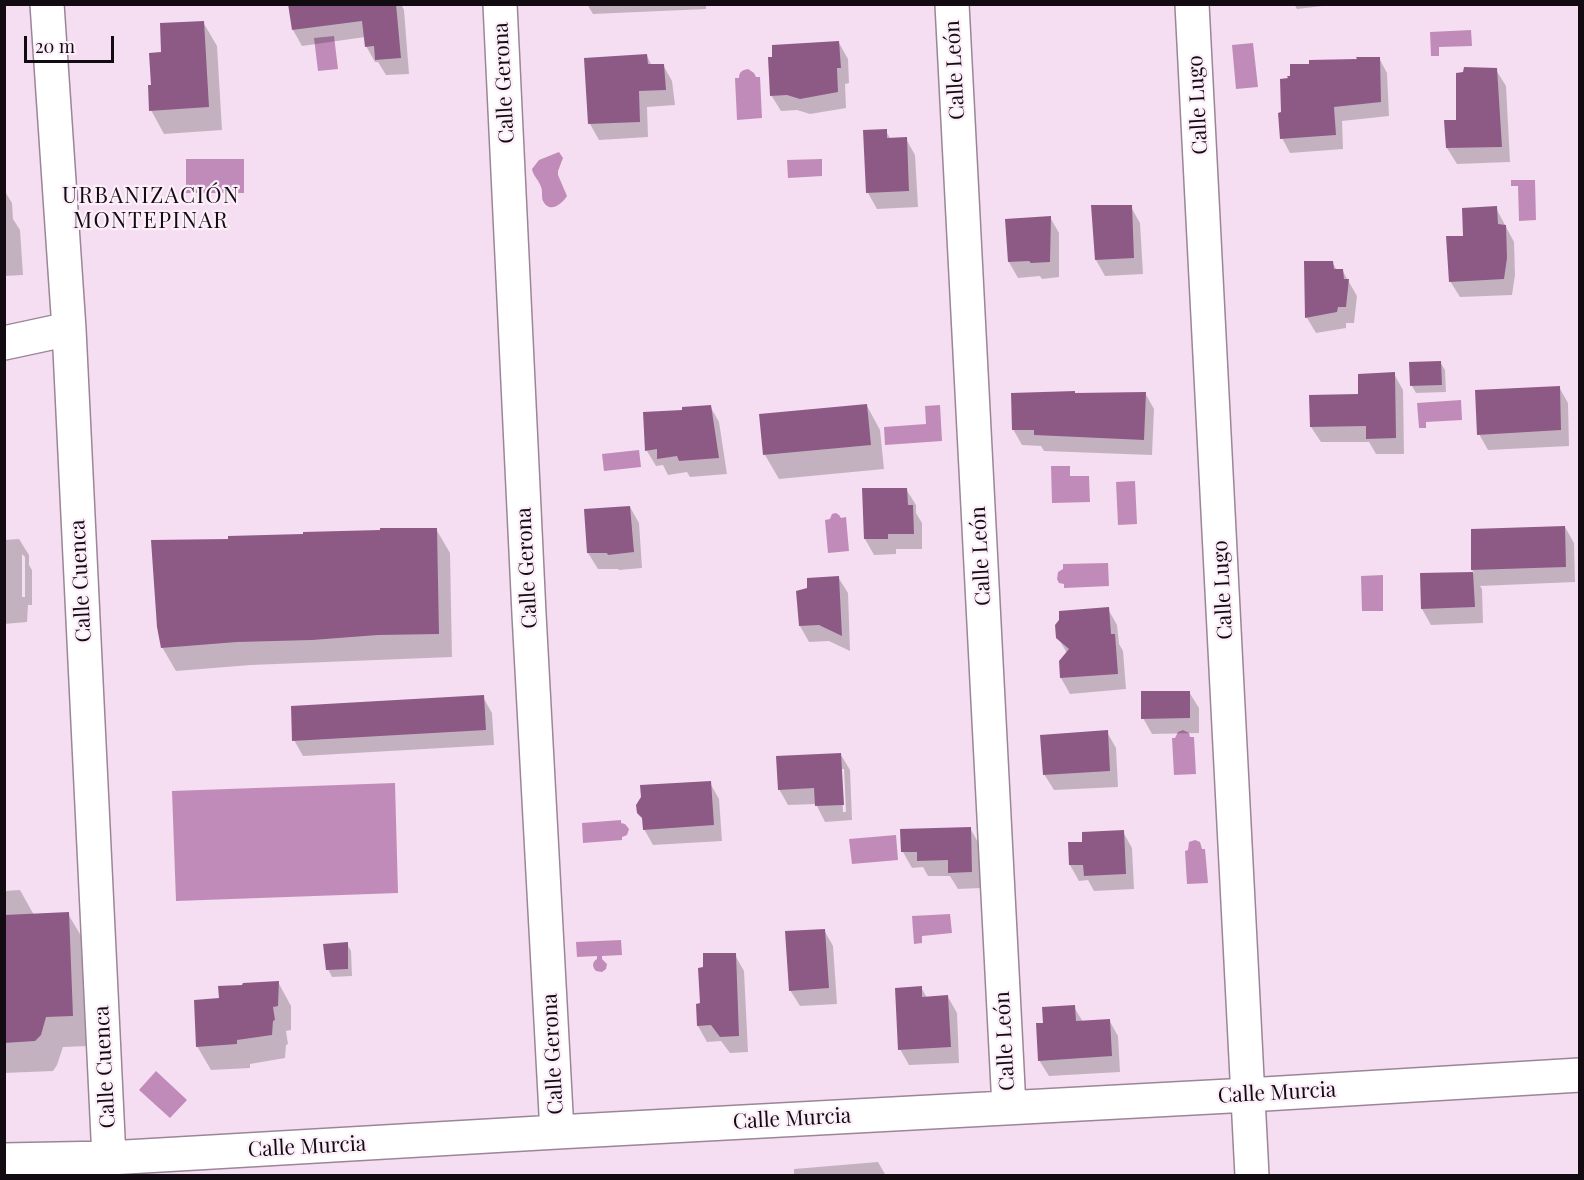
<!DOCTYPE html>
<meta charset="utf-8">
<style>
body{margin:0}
#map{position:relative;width:1584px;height:1180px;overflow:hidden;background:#f5def1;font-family:"Playfair Display",serif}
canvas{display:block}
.frame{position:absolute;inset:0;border:6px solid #130b12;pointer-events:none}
.scale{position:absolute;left:24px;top:36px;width:90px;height:27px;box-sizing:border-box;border:3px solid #130b12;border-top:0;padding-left:8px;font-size:18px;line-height:21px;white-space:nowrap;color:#130b12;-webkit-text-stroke:4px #fdeffa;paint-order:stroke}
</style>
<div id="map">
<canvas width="1584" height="1180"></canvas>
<div class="frame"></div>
<div class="scale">20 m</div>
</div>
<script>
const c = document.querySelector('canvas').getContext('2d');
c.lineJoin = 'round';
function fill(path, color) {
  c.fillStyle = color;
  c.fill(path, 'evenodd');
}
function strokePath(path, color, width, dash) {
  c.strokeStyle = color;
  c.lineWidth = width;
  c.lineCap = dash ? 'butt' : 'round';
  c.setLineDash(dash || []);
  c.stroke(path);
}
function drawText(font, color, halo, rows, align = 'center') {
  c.font = font + ' "Playfair Display",serif';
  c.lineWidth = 4.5;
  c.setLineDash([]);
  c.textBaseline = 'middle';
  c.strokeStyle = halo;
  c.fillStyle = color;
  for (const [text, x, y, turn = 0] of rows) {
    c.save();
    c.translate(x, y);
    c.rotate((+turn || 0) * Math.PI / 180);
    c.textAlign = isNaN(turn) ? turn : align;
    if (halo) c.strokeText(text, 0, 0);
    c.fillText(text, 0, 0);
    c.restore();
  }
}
const water = new Path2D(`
 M1471,30L1472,46L1439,47V56H1431L1430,32Z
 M334,36L338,69L318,71L314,38Z
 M1253,43L1258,87L1236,89L1232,45Z
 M748,69L754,73L756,77H760L762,118L737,120L735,78H739C739,72 742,70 748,69Z
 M559,152L563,158L558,171V175L567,196C562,204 550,214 543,201C541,197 543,191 541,187C539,180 533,176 532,169L539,160Z
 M186,159H244V193H186Z
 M822,159V176L788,178L787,160Z
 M1511,180H1535L1536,220L1519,221L1518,186H1511Z
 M1461,400L1462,420L1426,422V428H1419L1417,403Z
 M940,405L942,441L885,445L884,427L926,424L925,406Z
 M639,450L641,467L604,471L602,454Z
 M1051,466H1070V476H1089L1090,502L1052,503Z
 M1135,481L1137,524L1118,525L1116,482Z
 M836,513L839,515L841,518L846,517L849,551L828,553L825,520L830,519L832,514Z
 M1108,563L1109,586L1064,588V584L1059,583L1057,579L1058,572L1063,569V564Z
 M1383,575V611H1362L1361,576Z
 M1183,730L1189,733L1190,737H1194L1196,774L1174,775L1172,738H1175L1178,732Z
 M395,783L398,893L176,901L172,791Z
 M621,820V823L625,824L629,829L627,835L622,837V840L583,843L582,823Z
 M896,835L898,860L852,864L849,839Z
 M1195,840L1200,842L1202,849H1205L1208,883L1187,884L1185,851L1188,850L1189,842Z
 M950,914L952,933L922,936V943L914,944L912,916Z
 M621,940L622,955L602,956V959L607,964L606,969L602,972L596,971C592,967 592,962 597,959V956L577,957L576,942Z
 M156,1071L187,1100L170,1118L139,1090Z`);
const shadow = new Path2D(`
 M295,4H401L404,10L409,74L386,75L378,62H375L366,46L365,37L302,46L293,30Z
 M587,4H706V9L593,14Z
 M1294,4H1339L1297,9Z
 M203,22L217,46L222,130L164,134L151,110L152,87L163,54Z
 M4,26L6,63L4,64Z
 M839,43L848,59L849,83L845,84L846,108L810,114L797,110L781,111L771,95Z
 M647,56L652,66L663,65L672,81L675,105L647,107L648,137L599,140L590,124L586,60Z
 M1379,58L1387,73L1389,116L1342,121L1343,149L1290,153L1282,138L1283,114L1290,80L1310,65Z
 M1496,70L1506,86L1510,162L1457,164L1447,148L1446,121H1457Z
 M886,131L891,140L906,139L915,155L918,207L877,209L868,193Z
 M4,190L12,203L13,219L20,230L23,275L4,276Z
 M1131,207L1140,223L1143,274L1105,276L1096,260Z
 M1496,208L1514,242L1515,275L1512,295L1460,297L1450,281L1465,238Z
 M1050,217L1059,233V277L1042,279L1040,276L1018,278L1009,262Z
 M1332,262L1337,270H1342L1357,296L1354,323H1346V328L1316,333L1307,318Z
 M1440,362L1445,370L1446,392L1416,393L1412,386Z
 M1394,374L1403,390L1404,454H1376L1369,442H1321L1311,427Z
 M1559,387L1568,403L1569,446L1488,450L1479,434Z
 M1145,393L1154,409L1152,455L1044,451L1041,446L1022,445L1013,429L1075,394Z
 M710,406L719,422L727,474L690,477L687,472L668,475L663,465L656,466L647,451L683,411Z
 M867,406L880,430L884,469L779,479L765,455Z
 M906,489L916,505V513L922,523V549H896V554L874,555L865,539Z
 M630,507L639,523L642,568L619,570L618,569H598L588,553Z
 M1565,527L1574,543L1575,582L1480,586L1482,589L1483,623L1431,625L1422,609L1421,575L1474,573L1472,570Z
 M436,529L450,553L452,657L251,665L176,671L162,647L230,540Z
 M19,539L29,555V565L32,570V605H28L27,622L4,624V540ZM22,554L25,557V597H22Z
 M838,577L848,593L850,651L829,641L809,642L800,626Z
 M1108,609L1117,625L1119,644L1123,651L1126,689L1070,694L1061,678L1060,661L1067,653L1058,638Z
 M1189,692L1199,708V733L1152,734L1143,718Z
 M483,697L492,713L494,745L303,756L294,740Z
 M1107,732L1116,748L1118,787L1054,790L1044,774Z
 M841,755L850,770L852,820L825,822L816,804L788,805L779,789ZM841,769H844L846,812H843Z
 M710,783L719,799L722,841L653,845L644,829V821L639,812Z
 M970,828L979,844L981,888L958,889L950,876H928L923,867L912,868L903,852Z
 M1123,832L1132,848L1134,889L1094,891L1088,880L1079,881L1070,865L1084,843Z
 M20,890L34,915L68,914L86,944L89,1046L63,1047L57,1065L53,1071L4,1073V891Z
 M824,930L833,946L837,1004L800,1006L790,990Z
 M347,944L351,951L352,976L332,977L328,969Z
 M735,955L744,971L748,1052L730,1053L721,1041L707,1042L698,1026L702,1005Z
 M278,982L291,1006V1030L286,1031L288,1044L286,1045L285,1058L250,1064V1068L211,1070L197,1046L220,1000Z
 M921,987L927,998L948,997L957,1013L959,1063L909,1065L900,1049Z
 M1074,1007L1083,1022L1109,1020L1118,1036L1120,1072L1049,1076L1039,1060L1045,1024Z
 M878,1162L886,1176H780L794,1175V1169Z`);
const building = new Path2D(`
 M288,4H396L401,58L375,60L374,46L365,47L362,21L292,30Z
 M204,21L209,107L149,111L148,85H151L149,53L161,52L160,23Z
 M839,41L841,68H837L838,92L800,99L787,95L770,96L768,57H772V45Z
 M647,54L648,64H664L666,90L639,91L640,122L588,124L584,58Z
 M1356,57H1380L1381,102L1334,107L1336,135L1280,139L1278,113L1281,112L1280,79L1288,78L1287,76H1290V64H1309V60L1357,59Z
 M1464,67L1497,68L1502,147L1446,148L1444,120H1456V73L1463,72Z
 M887,129V138L907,137L909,191L866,193L863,130Z
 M1091,205H1132L1134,258L1095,260Z
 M1497,206L1498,224L1506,225L1507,258L1504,279L1449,282L1446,236H1463L1462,208Z
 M1051,216L1050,262L1031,263L1029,261L1008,262L1005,219Z
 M1304,261H1333L1334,269H1343L1344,279H1349L1346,307H1338L1337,312L1305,318Z
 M1441,361L1442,385L1410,386L1409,362Z
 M1395,372L1396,438L1366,439V426L1310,427L1309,395L1358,394V374Z
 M1560,386L1561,430L1477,435L1475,390Z
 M1075,391V393L1146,392L1144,440L1034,435V430H1012L1011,393Z
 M867,404L871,445L763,455L759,414Z
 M711,405L719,458L679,461L677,456L657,459V449L645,451L643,412L682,410V407Z
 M862,488H907L908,505H913L914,534H888V539H864Z
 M630,506L634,552L608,555L607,553H587L584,509Z
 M1565,526L1566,567L1471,570V529Z
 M380,528H437L439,634L378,635L312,640L237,642L161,648L157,627L151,540L228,539V536L303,534V532L380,530Z
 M1473,572L1475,607L1421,609L1420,573Z
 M839,576L842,636L819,625L799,626L796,591L807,588V578Z
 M1109,607L1111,634H1115L1118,674L1060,678L1059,661L1069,649L1056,638L1055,625L1059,620V611Z
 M1141,691H1190V718L1141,719Z
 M484,695L486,730L292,741L291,706Z
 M1108,730L1110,771L1043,775L1040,735Z
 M841,753L844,805L815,806L814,788L778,790L776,756Z
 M711,781L714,825L643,830L642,818L637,813L636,805L641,797L640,785Z
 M971,827L972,872L948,873V860L917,861V852H901L900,829Z
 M1124,830L1126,874L1084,876L1083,865H1069L1068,842H1082V832Z
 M69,912L73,1016L46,1017L41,1035L35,1041L4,1043V915Z
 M825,929L829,988L789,991L785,931Z
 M348,942V969L326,970L323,944Z
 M703,953H736L739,1036L720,1037L711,1025L697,1026L696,1004L700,1003L698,968L703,967Z
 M279,981L278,1006L273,1007L275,1020L273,1021L272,1035L237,1040V1044L196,1047L194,1000L219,998L218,986L242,985L243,983Z
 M922,986V997L948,995L951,1047L898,1050L895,988Z
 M1075,1005L1076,1021L1110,1019L1112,1056L1038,1061L1036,1023H1043L1042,1007Z`);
const street = new Path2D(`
 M47,4L69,329L109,1158
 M500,4L529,614L557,1132
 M952,4L1009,1107
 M1192,4L1252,1176
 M4,343L69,329
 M4,1160L109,1158L557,1132L1248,1095L1580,1075`);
const streetNames = [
 ["Calle León",955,70,-93],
 ["Calle Gerona",504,83,-93],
 ["Calle Lugo",1198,105,-93],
 ["Calle León",981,556,-93],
 ["Calle Gerona",527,568,-93],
 ["Calle Cuenca",81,581,-93],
 ["Calle Lugo",1223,590,-93],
 ["Calle León",1005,1041,-93],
 ["Calle Gerona",553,1054,-93],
 ["Calle Cuenca",105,1067,-93],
 ["Calle Murcia",1277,1093,-3],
 ["Calle Murcia",792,1119,-3],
 ["Calle Murcia",307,1147,-3]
];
const neighbourhoodNames = [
 ["URBANIZACIÓN",151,196],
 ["MONTEPINAR",151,221]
];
fill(water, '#c18bb9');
fill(shadow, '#0003');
fill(building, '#8d5a86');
strokePath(street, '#9b8697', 36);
strokePath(street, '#fff', 33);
drawText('21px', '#130b12', '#fdeffa', streetNames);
c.letterSpacing = '1.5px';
drawText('22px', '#130b12', '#fdeffa', neighbourhoodNames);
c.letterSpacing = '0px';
</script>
